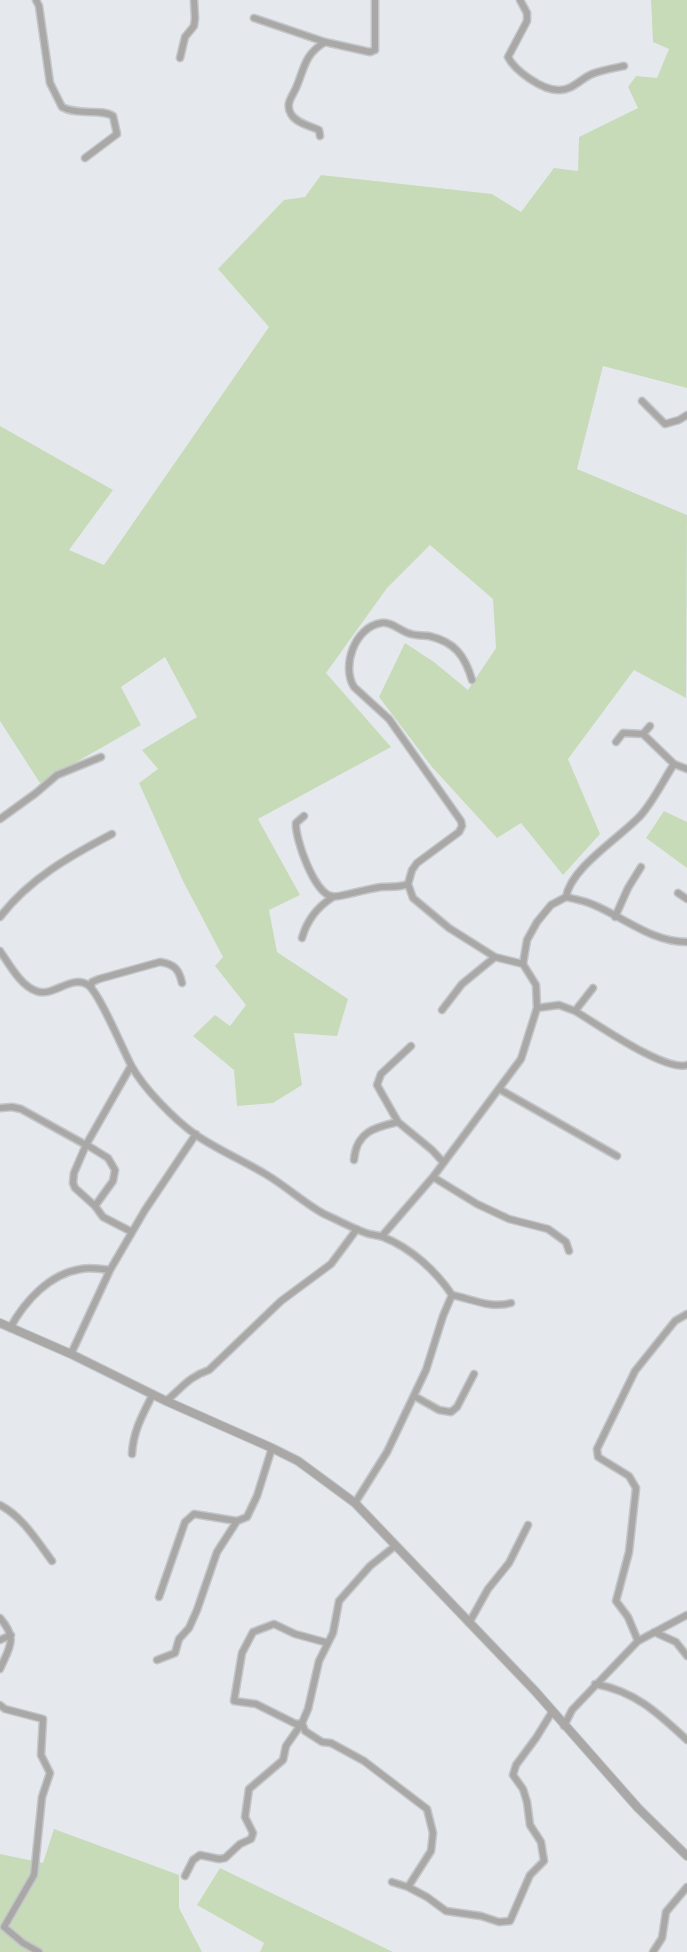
<!DOCTYPE html>
<style>
body{margin:0}
canvas{display:block;background:#e5e9ed}
</style>
<canvas width="687" height="1952"></canvas>
<script>
const c = document.querySelector('canvas').getContext('2d');
c.lineJoin = 'round';
function fill(path, color) {
  c.fillStyle = color;
  c.fill(path, 'evenodd');
}
function strokePath(path, color, width, dash) {
  c.strokeStyle = color;
  c.lineWidth = width;
  c.lineCap = dash ? 'butt' : 'round';
  c.setLineDash(dash || []);
  c.stroke(path);
}
const green = new Path2D(`
 M651,0H687V388L603,366L577,469L687,515L686,698L634,670L568,759L600,834L563,875L521,823L497,838L432,767L379,697L405,643L434,662L468,690L496,648L493,599L430,545L387,588L326,673L391,747L258,819L300,895L269,910L277,952L348,999L337,1036L294,1033L302,1085L273,1103L237,1106L234,1070L193,1036L215,1015L230,1026L246,1005L215,966L223,957L183,881L139,783L158,769L142,750L197,717L165,657L121,687L141,725L40,783L0,721V426L113,490L69,550L104,565L269,327L218,269L284,200L305,197L321,175L492,194L521,212L554,168L578,171L579,137L638,108L628,87L636,76L657,78L669,49L653,42Z
 M664,811L687,822V868L646,838Z
 M54,1829L179,1875V1908L202,1952H0V1854L43,1863Z
 M220,1868L393,1952H260L264,1943L197,1905Z`);
const minor = new Path2D(`
 M36,0L39,6L50,83L62,107C78,116 101,108 113,116L117,134L85,158
 M520,0L527,13V21L508,57C515,71 542,90 558,90C572,91 580,79 592,74C602,70 614,68 624,66
 M254,18L325,42L370,52L375,50V0
 M180,58L185,37L194,26L195,18L194,0
 M320,136L319,130C310,126 296,123 291,114C285,104 292,97 296,88C305,67 304,55 325,42
 M642,401L665,424L679,420L687,415
 M472,680C465,656 455,642 429,636C423,635 417,636 411,634C401,632 392,621 381,623C355,627 341,666 354,687L389,719L461,821L462,826L459,832L417,863L412,870L408,884L413,898L449,928L495,957L523,964
 M643,734L650,726
 M616,742L623,733L643,734L674,764L687,769
 M304,816L296,823C295,839 314,892 331,896C335,897 340,896 344,895C357,892 369,889 381,887C392,886 398,888 408,884
 M0,819L36,793L57,775L101,757
 M678,893L687,899
 M566,897C571,867 621,837 641,815C654,800 663,781 674,764
 M0,917C29,879 70,856 112,834
 M615,917L628,888L641,867
 M302,938C307,920 317,907 333,897
 M0,951C10,965 20,985 36,991C53,998 71,974 88,985C99,992 123,1050 131,1065C143,1088 175,1120 196,1135C218,1150 244,1161 267,1175C287,1187 304,1203 324,1214C338,1220 352,1228 366,1233C371,1235 378,1235 383,1237C411,1248 436,1271 452,1295C472,1299 491,1309 511,1303
 M91,987L92,982L99,979L160,962C174,964 179,969 182,983
 M537,1008L559,1005L575,1011L593,988
 M442,1010L462,984L495,957
 M575,1011C597,1024 665,1072 687,1065
 M411,1046L381,1074L377,1085L398,1122L432,1150L443,1162
 M131,1066L86,1145L74,1173L73,1183L75,1188L95,1206L103,1217L132,1232
 M499,1089L617,1156
 M0,1108L12,1107L21,1109L86,1145
 M87,1145L108,1158L115,1170L113,1181L95,1206
 M354,1160C356,1132 375,1127 398,1122
 M433,1177L477,1204L509,1219L548,1229L566,1242L569,1251
 M382,1236L433,1177L521,1059L537,1008L536,985L523,964L527,940L537,922L551,905L566,897C575,899 586,901 594,905C625,918 652,942 687,942
 M10,1328C25,1301 49,1274 81,1269C90,1267 100,1269 110,1270
 M71,1354L110,1270L145,1210L196,1134
 M414,1396L439,1410L451,1412L457,1407L474,1374
 M166,1401C182,1388 188,1377 209,1370L281,1301L331,1264L357,1229
 M132,1454C133,1431 143,1414 153,1394
 M355,1503L387,1452L426,1370L443,1316L452,1295
 M0,1505C23,1517 37,1541 52,1561
 M159,1597L185,1522L194,1514L237,1521L247,1517L257,1496L272,1448
 M0,1618C18,1639 10,1646 0,1669
 M469,1623L488,1589L509,1563L528,1525
 M654,1632L676,1642L687,1656
 M0,1640L11,1635
 M638,1641L628,1617L616,1601L629,1552L636,1488L629,1476L598,1457L597,1449L635,1371L675,1321L687,1314
 M328,1643L295,1634L274,1624L253,1632L242,1653L234,1701L256,1704L296,1724L302,1723L308,1709L319,1661L333,1633L339,1601L370,1566L395,1546
 M157,1660L175,1653L179,1639L189,1628L197,1610L217,1552L237,1521
 M595,1684C635,1691 658,1713 687,1740
 M0,1705L5,1709L43,1719L41,1755L50,1773L42,1797L34,1875L4,1927L23,1943L39,1952
 M564,1726L572,1710L638,1641L687,1615
 M185,1876L193,1860L200,1855L219,1859L225,1858L240,1844L251,1839L253,1833L245,1817L249,1789L283,1760L286,1746L302,1723L305,1731L322,1742L331,1743L364,1761L427,1809L433,1833L431,1851L408,1887
 M392,1882L408,1887L427,1897L446,1911L481,1916L499,1922L510,1921L530,1875L544,1861L541,1842L530,1825L527,1802L523,1789L513,1775L516,1765L536,1738L552,1712
 M653,1952L662,1938L666,1912L687,1887`);
const tertiary = new Path2D(`
 M0,1323L71,1354L166,1401L272,1448L298,1461L355,1503L535,1691L638,1808L687,1856`);
fill(green, '#c8dbb8');
strokePath(minor, '#c2c6c9', 9);
strokePath(tertiary, '#c2c6c9', 10);
strokePath(minor, '#aaa8a6', 6);
strokePath(tertiary, '#aaa8a6', 8);
</script>
